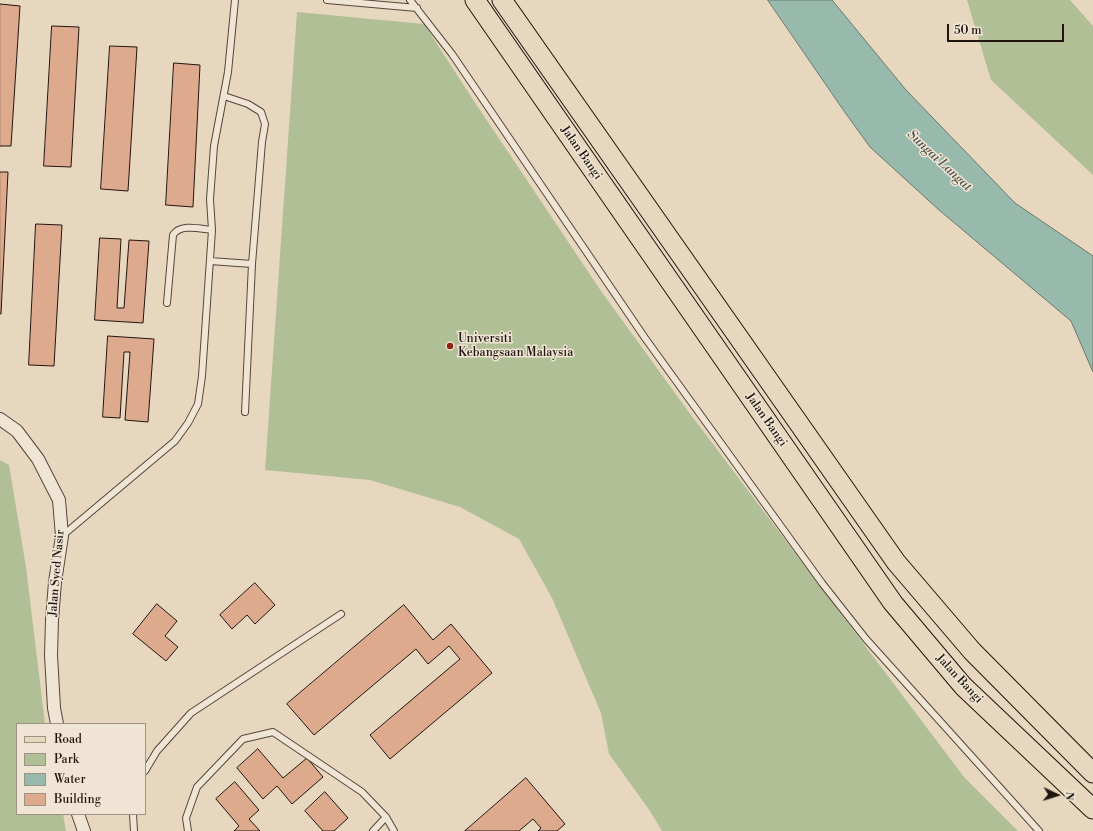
<!DOCTYPE html>
<style>
body{margin:0}
#map{position:relative;width:1093px;height:831px;overflow:hidden;background:#e8d7bf;font-family:"Libre Bodoni",serif}
canvas{display:block}
.legend{position:absolute;left:16px;top:723px;width:130px;height:92px;box-sizing:border-box;background:#f0e5d5;border:1px solid #9d9286;margin:0;padding:5px 7px;list-style:none;font-size:12px;color:#21150f}
.legend li{display:flex;align-items:center;gap:8px;height:20px}
.legend b{width:20px;border:1px solid #9d9286}
.north{position:absolute;left:1037px;top:775px;width:40px;height:40px;-webkit-text-stroke:3px #f0e5d5;paint-order:stroke;rotate:94deg;font-size:11px;font-weight:700;line-height:16px;text-align:center;color:#21150f}
.north::after{content:'';display:block;margin:auto;width:14px;height:18px;background:#21150f;clip-path:polygon(50% 0,100% 100%,50% 72%,0 100%)}
.scale{position:absolute;left:947px;top:24px;width:117px;height:18px;box-sizing:border-box;border:2px solid #21150f;border-top:0;padding-left:5px;font-size:12px;line-height:14px;white-space:nowrap;color:#21150f;-webkit-text-stroke:3px #f0e5d5;paint-order:stroke}
</style>
<div id="map">
<canvas width="1093" height="831"></canvas>
<ul class="legend">
<li><b style="height:5px;background:#e8d7bf"></b>Road</li>
<li><b style="height:11px;background:#b0bf96"></b>Park</li>
<li><b style="height:11px;background:#98baac"></b>Water</li>
<li><b style="height:11px;background:#ddaa8e"></b>Building</li>
</ul>
<div class="north">N</div>
<div class="scale">50 m</div>
</div>
<script>
const c = document.querySelector('canvas').getContext('2d');
c.lineJoin = 'round';
function fill(path, color) {
  c.fillStyle = color;
  c.fill(path, 'evenodd');
}
function strokePath(path, color, width, dash) {
  c.strokeStyle = color;
  c.lineWidth = width;
  c.lineCap = dash ? 'butt' : 'round';
  c.setLineDash(dash || []);
  c.stroke(path);
}
function drawText(font, color, halo, rows, align = 'center') {
  c.font = font + ' "Libre Bodoni",serif';
  c.lineWidth = 3;
  c.setLineDash([]);
  c.textBaseline = 'middle';
  c.strokeStyle = halo;
  c.fillStyle = color;
  for (const [text, x, y, turn = 0] of rows) {
    c.save();
    c.translate(x, y);
    c.rotate((+turn || 0) * Math.PI / 180);
    c.textAlign = isNaN(turn) ? turn : align;
    if (halo) c.strokeText(text, 0, 0);
    c.fillText(text, 0, 0);
    c.restore();
  }
}
const green = new Path2D(`
 M967,0H1070L1093,26V175L991,80Z
 M297,12L424,24L472,98L601,291L688,411L964,777L1018,831H662L650,811L609,754L601,713L552,598L519,539L460,507L370,480L265,470Z
 M0,460L9,465L26,567L45,724H17V814H63L66,831H0Z`);
const water = new Path2D(`
 M768,0H832L906,90L1015,203L1093,256V372L1071,321L939,210L870,147L844,111Z`);
const building = new Path2D(`
 M0,4L20,6L11,146H0Z
 M52,26L79,27L71,167L44,166Z
 M110,46L137,47L128,191L101,189Z
 M174,63L200,65L193,207L166,205Z
 M0,172H8L1,314H0Z
 M36,224L62,225L54,366L29,365Z
 M100,238L121,239L117,308H124L129,240L149,241L143,323L95,320Z
 M108,336L154,339L148,422L125,420L130,352H124L120,418L103,417Z
 M255,583L275,605L255,624L247,615L232,629L220,615Z
 M157,604L177,621L165,636L178,647L166,661L133,634Z
 M404,605L433,640L451,624L492,673L390,759L370,735L460,659L449,646L428,664L416,649L314,735L287,704Z
 M258,749L283,778L307,758L323,777L292,804L277,786L263,799L237,768Z
 M526,778L565,824L557,831H538L541,828L533,819L519,831H465Z
 M235,782L259,810L249,819L260,831H234L239,826L216,799Z
 M325,792L348,818L334,831H323L305,811Z`);
const service = new Path2D(`
 M327,0L417,8
 M410,0L452,54L645,338L822,583L866,639L1039,831
 M224,96L248,104L261,112L265,124L262,142L252,264
 M210,261L252,264L245,412
 M167,303L173,235C180,223 201,229 212,230
 M62,536L175,441L188,423L198,404L202,376L212,230L210,199L214,146L228,72L235,0
 M145,771L157,751L191,713L341,614
 M133,814L134,831
 M188,831L186,818L197,787L243,739L273,732L362,792L386,817L394,831
 M373,831L386,817`);
const minor = new Path2D(`
 M0,419L17,431L38,459L59,500L62,536L55,582L52,620L51,655L54,708L57,724
 M78,814L84,831`);
const primary = new Path2D(`
 M475,0L893,603L963,686L1093,809
 M502,0L896,562L972,651L1093,773`);
const markers = [
 [450,346,4,"#8f2418"]
];
const streetNames = [
 ["Jalan Bangi",581,153,55],
 ["Jalan Bangi",766,420,55],
 ["Jalan Syed Nasir",57,573,-85],
 ["Jalan Bangi",959,679,47]
];
const poiNames = [
 ["Universiti",458,339],
 ["Kebangsaan Malaysia",458,353]
];
const waterNames = [
 ["Sungai Langat",939,161,43]
];
fill(green, '#b0bf96');
fill(water, '#98baac');
strokePath(water, '#68786d', 1);
fill(building, '#ddaa8e');
strokePath(building, '#21150f', 1);
strokePath(service, '#53463b', 8);
strokePath(minor, '#53463b', 14);
strokePath(primary, '#21150f', 21);
strokePath(service, '#f0e5d5', 6);
strokePath(minor, '#f0e5d5', 12);
strokePath(primary, '#e8d7bf', 19);
for (const [x, y, r, color] of markers) {
  const dot = new Path2D();
  dot.arc(x, y, r, 0, 2 * Math.PI);
  c.fillStyle = color;
  c.fill(dot);
  strokePath(dot, '#f0e5d5', 1.5);
}
drawText('12px', '#21150f', '#f0e5d5', streetNames);
drawText('12px', '#21150f', '#f0e5d5', poiNames, 'left');
drawText('italic 13px', '#4b4f46', '#f0e5d5', waterNames);
</script>
